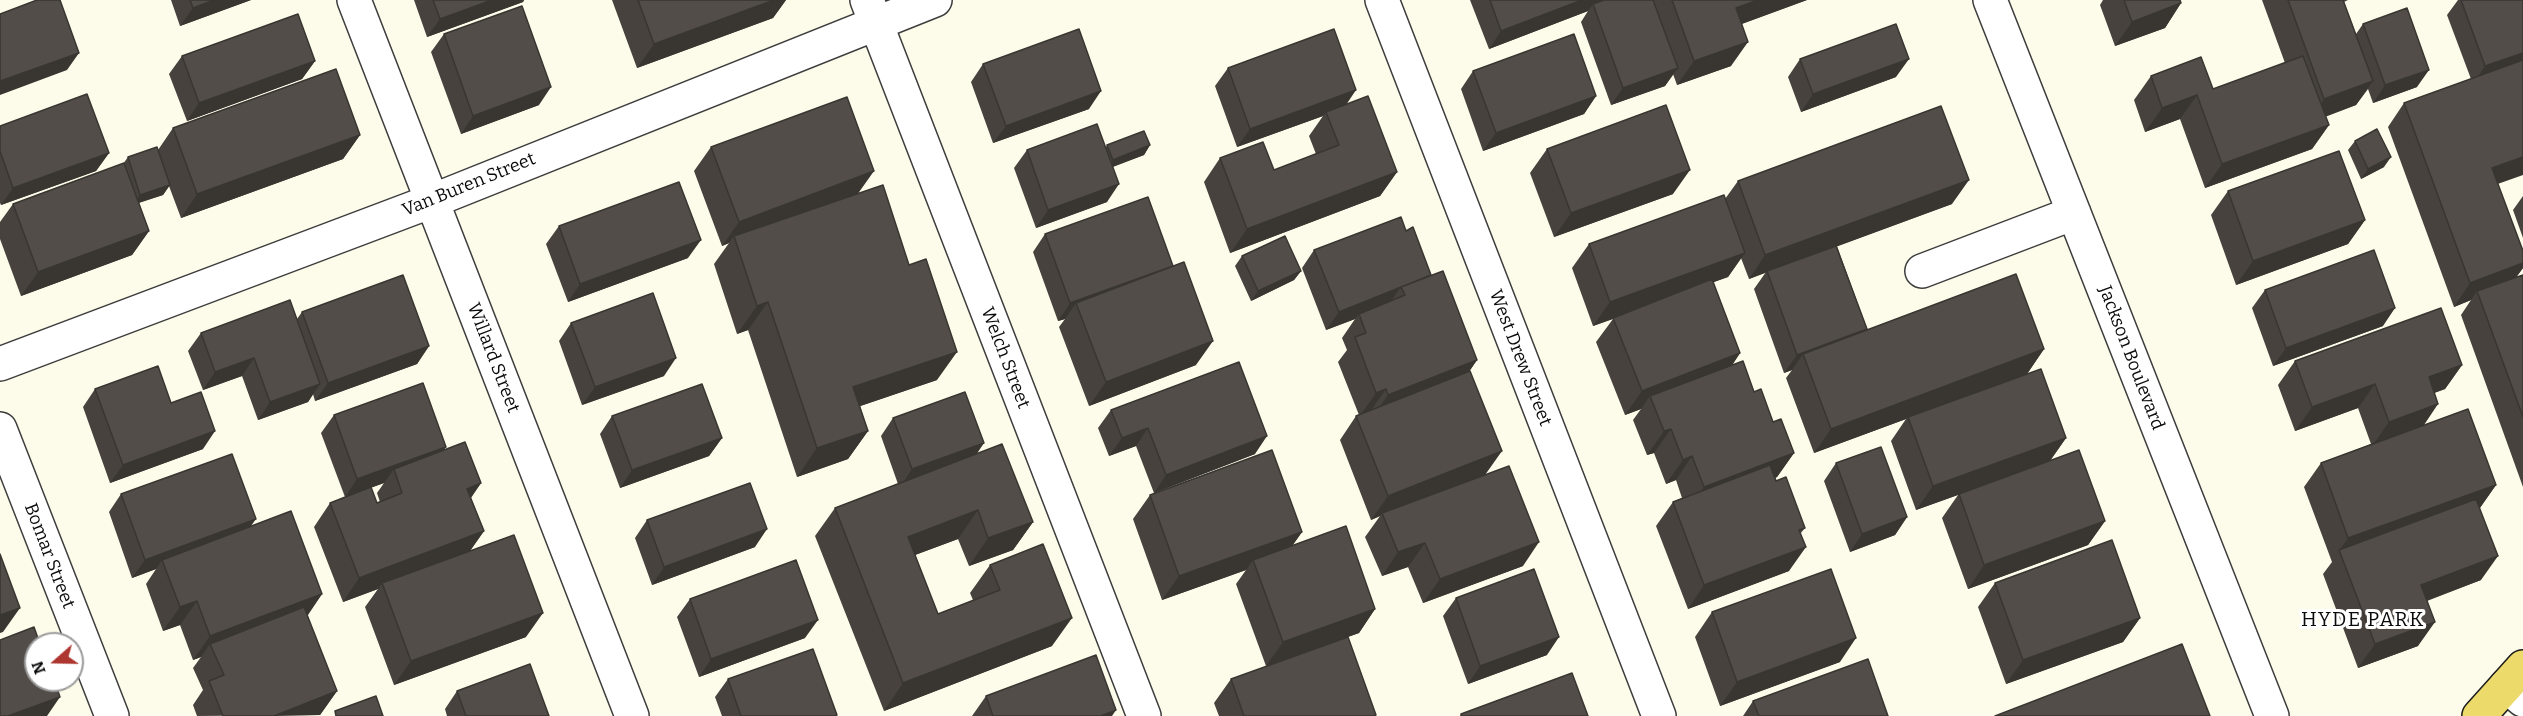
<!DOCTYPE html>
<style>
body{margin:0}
#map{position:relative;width:2523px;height:716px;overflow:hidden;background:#fdfbe9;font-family:Bitter,serif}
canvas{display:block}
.north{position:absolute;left:24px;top:632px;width:60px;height:60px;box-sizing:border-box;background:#fff;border:2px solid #9d9d9d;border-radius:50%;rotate:250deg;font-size:16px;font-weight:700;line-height:24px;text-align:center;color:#0a0a0a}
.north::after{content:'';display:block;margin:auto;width:21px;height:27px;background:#ad3730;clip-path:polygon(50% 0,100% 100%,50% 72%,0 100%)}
</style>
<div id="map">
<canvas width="2523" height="716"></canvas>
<div class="north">N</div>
</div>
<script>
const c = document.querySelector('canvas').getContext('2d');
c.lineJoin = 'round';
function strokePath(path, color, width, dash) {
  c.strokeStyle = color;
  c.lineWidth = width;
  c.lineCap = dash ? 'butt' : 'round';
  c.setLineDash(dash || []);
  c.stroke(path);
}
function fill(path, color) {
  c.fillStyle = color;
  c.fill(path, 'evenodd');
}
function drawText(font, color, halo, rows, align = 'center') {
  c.font = font + ' Bitter,serif';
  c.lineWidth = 6;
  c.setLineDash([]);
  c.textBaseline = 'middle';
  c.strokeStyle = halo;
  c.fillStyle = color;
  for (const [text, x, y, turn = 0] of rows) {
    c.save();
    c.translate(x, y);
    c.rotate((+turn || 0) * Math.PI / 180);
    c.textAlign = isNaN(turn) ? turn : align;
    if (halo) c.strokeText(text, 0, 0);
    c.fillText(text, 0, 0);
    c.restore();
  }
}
const minor = new Path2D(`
 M354,0L632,716
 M867,0L1144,716
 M1382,0L1659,716
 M1990,0L2272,716
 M1922,271L2074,213
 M0,364L432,201L935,0
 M0,429L112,716
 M2506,686L2523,700`);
const major = new Path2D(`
 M2479,716L2523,667`);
const wall = new Path2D(`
 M171,0H251L180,26Z
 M414,0H524L523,2L427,37Z
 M612,0H786L773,18L637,68Z
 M1470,0H1807L1742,24L1731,66L1677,85L1673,74L1665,86L1611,105L1581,22L1588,11L1489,49Z
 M2103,0H2180L2181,3L2165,28L2115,46L2100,5Z
 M2262,0H2348L2344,2L2356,34L2363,24L2417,87L2373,103L2368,89L2356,105L2325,117L2329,125L2312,149L2205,188L2180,119L2145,132L2134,100L2151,76L2213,89L2285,63Z
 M2458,0H2523L2498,184L2523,251V268L2516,277L2523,275V487L2461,315L2471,300L2454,307L2388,127L2404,103L2471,79L2447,15Z
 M444,34L539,105L461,134L431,52Z
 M182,56L315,61L302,79L187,121L169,74Z
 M1800,59L1896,77L1801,112L1788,77Z
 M983,64L1089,109L993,143L971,82Z
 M1228,68L1346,104L1397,172L1380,196L1230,253L1204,182L1220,158L1274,170L1316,154L1309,136L1323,116L1237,147L1215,86Z
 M1473,71L1596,96L1584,114L1483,151L1461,89Z
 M0,126L109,153L96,171L1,205L0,203Z
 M173,128L360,135L343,159L181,218L169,186L163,195L139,203L149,231L132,255L21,296L0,239V222L13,204L123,164L128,157L158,150Z
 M2355,141L2384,167L2361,179L2348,150Z
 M1107,145H1150L1144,155L1113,167L1107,202L1036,228L1014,168L1027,150L1106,147Z
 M711,147L859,193L937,380L860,406L868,431L848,459L797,477L748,330L737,334L714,264L729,243L722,246L694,171Z
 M1547,149L1673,194L1554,237L1530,173Z
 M1738,181L1952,204L1837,246L1867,329L2044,349L2027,374L2066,438L2050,461L2105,521L2088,545L1968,589L1942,518L1958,495L1916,510L1891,441L1906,419L1814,453L1786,378L1792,370L1784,373L1754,289L1766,272L1749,279L1741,258L1728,277L1713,282L1740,353L1732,365L1754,392L1794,453L1777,477L1775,478L1805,528L1800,534L1789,571L1688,609L1656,526L1673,502L1682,498L1676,480L1666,484L1654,453L1647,455L1633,420L1641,409L1625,415L1596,342L1613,319L1593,326L1572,268L1589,244L1725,199Z
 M2228,191L2365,220L2348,244L2236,285L2211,215Z
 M2523,196V238L2513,210Z
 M559,226L688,258L568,302L546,244Z
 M1406,231L1477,360L1469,372L1485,475L1523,566L1423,603L1408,567L1382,576L1365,537L1380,516L1371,520L1340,440L1356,416L1359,415L1338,362L1347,350L1342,338L1355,319L1326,330L1302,268L1314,250Z
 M1045,234L1196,365L1089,406L1059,327L1065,319L1058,321L1033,252Z
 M1242,256L1301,271L1294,280L1251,301L1235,266Z
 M2265,290L2383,326L2273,366L2252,308Z
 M302,312L429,346L417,364L315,401L313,394L308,402L258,420L242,376L203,390L188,351L201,333L297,319Z
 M571,323L664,376L582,405L559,341Z
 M2295,361L2462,365L2445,389L2434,393L2423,425L2496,485L2480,508L2481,580L2427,601L2418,646L2358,668L2323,574L2332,562L2304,487L2321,463L2371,444L2358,408L2295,431L2278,385Z
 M95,389L171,403L203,449L110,483L83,407Z
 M1111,410L1255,454L1154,493L1136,446L1109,456L1098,428Z
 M334,415L444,450L481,483L471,498L484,531L470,551L526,637L394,685L365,607L378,589L343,602L314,527L330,503H377L380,502L377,493L384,483L345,497L321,433Z
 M612,416L722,438L709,456L620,488L600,434Z
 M893,418L977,453L1033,522L1013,550L969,566L958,539L915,555L938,614L973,600L970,593L990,565L1052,646L884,711L815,536L835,508L898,484L881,436Z
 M1836,463L1907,517L1895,535L1850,552L1824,481Z
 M121,494L251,526L322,594L307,615L337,691L320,715L197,716L193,705L203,690L193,668L201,657L193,660L180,625L163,631L146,584L156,569L132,578L109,512Z
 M1150,495L1302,532L1292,546L1375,609L1359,633L1266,666L1236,584L1246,570L1162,600L1133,519Z
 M647,520L755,547L652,585L635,538Z
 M1995,583L2140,618L2123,642L2006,684L1978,607Z
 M1456,598L1547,655L1468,684L1443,616Z
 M690,599L805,638L699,677L677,617Z
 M1712,612L1840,662L1720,706L1695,637Z
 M728,679L837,715L836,716H722L715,697Z
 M1231,679L1376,715L1375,716H1219L1214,703Z
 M457,691L549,716H447L445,709Z
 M986,696L1112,716H972Z
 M1753,701L1888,716H1743Z`);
const shadedWall = new Path2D(`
 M214,0H251L180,26L193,8Z
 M492,0H524L523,2L427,37L440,19Z
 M774,0H786L773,18L637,68L654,44Z
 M1582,0H1608L1593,4L1588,11L1489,49L1501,31Z
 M1758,0H1807L1719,32L1736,8Z
 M2181,3L2165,28L2115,46L2132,22Z
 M1748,42L1731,66L1677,85L1694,61Z
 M79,53L67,70L0,95V81Z
 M2523,53V66L2473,84L2485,66Z
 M1909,59L1896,77L1801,112L1813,94Z
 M315,61L302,79L187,121L199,103Z
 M1678,68L1665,86L1611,105L1623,88Z
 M2429,70L2417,87L2373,103L2385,85Z
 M2373,81L2356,105L2307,123L2324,99Z
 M551,87L539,105L461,134L473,116Z
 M1356,90L1344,108L1326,112L1323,116L1237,147L1250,129Z
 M1101,91L1089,109L993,143L1006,126Z
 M2197,95L2180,119L2145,132L2162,108Z
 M1596,96L1584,114L1483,151L1496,133Z
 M2329,125L2312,149L2205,188L2222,164Z
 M360,135L343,159L181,218L197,194Z
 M1150,145L1144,155L1106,169L1113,160Z
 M109,153L96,171L1,205L13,188Z
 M2391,157L2384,167L2361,179L2368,169Z
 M2523,157V175L2475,192L2492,168Z
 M1690,170L1673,194L1554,237L1571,213Z
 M874,171L857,195L734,236L729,243L722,246L739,222Z
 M1397,172L1380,196L1230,253L1247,229Z
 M1969,180L1952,204L1749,279L1765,255Z
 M1119,184L1107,202L1036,228L1048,210Z
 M170,185L163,195L134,204L140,195Z
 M2365,220L2348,244L2236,285L2253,261Z
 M149,231L132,255L21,296L38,272Z
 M701,240L688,258L568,302L580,284Z
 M1745,253L1728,277L1593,326L1610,302Z
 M2523,263V268L2510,286L2477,291L2471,300L2454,307L2470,283Z
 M1173,266L1076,303L1065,319L1058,321L1070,303Z
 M1301,271L1294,280L1251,301L1258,291Z
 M1400,288L1388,306L1359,314L1355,319L1326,330L1339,312Z
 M768,302L748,330L737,334L757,306Z
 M2395,308L2383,326L2273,366L2286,348Z
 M1867,329L1803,354L1792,370L1784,373L1797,355Z
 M1213,341L1196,365L1089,406L1106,382Z
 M429,346L417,364L315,401L328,383Z
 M2044,349L2027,374L1908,417L1906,419L1814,453L1831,429Z
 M957,352L937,380L834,415L853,387Z
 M1740,353L1724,378L1650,396L1641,409L1625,415L1642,391Z
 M254,358L242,376L203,390L215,372Z
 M676,358L664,376L582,405L595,387Z
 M1477,360L1460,384L1371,419L1388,395Z
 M2462,365L2445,389L2412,401L2429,377Z
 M320,384L308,402L258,420L270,402Z
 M2375,384L2358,408L2295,431L2312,407Z
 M1386,389L1369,413L1359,417L1376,393Z
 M2438,404L2422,428L2372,446L2389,422Z
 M1148,428L1136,446L1109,456L1122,438Z
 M1671,429L1654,453L1647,455L1664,431Z
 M215,431L203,449L110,483L123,465Z
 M868,431L848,459L797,477L817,448Z
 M1267,436L1255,454L1154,493L1166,475Z
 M722,438L709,456L620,488L632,470Z
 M2066,438L2049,462L1916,510L1933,486Z
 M984,443L972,461L900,487L912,469Z
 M446,447L433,465L394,469L384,483L345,497L357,479Z
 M1502,451L1485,475L1382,513L1380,516L1371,520L1388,496Z
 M1794,453L1777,477L1687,511L1704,487Z
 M1692,456L1676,480L1666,484L1683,460Z
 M481,483L464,507L467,489Z
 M2496,485L2479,509L2339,551L2348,538Z
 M978,510L958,539L888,565L908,537Z
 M1907,517L1895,535L1850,552L1862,534Z
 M256,519L243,537L162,560L156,569L132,578L145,560Z
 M2105,521L2088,545L1968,589L1984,565Z
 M1033,522L1013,550L969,566L988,538Z
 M767,529L755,547L652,585L664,567Z
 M484,531L467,555L382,583L378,589L343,602L359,578Z
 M1302,532L1285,556L1253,560L1246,570L1162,600L1179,576Z
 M1539,542L1523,566L1423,603L1440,579Z
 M1425,543L1408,567L1382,576L1398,552Z
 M1806,547L1789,571L1688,609L1704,585Z
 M2498,556L2481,580L2404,609L2421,585Z
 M322,594L306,618L210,644L201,657L193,660L210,636Z
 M197,601L180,625L163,631L180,607Z
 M20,608L3,632L0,633V615Z
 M1375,609L1359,633L1266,666L1283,642Z
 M543,613L526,637L394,685L411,661Z
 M1072,618L1052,646L884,711L903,683Z
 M2140,618L2123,642L2006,684L2023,660Z
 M818,620L805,638L699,677L711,659Z
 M2435,622L2418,646L2358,668L2375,644Z
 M1559,637L1547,655L1468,684L1480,666Z
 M1856,638L1840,662L1720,706L1737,682Z
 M337,691L320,715L274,716Z
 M60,697L47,716H8Z
 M1116,710L1112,716H1101Z`);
const building = new Path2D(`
 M37,0H60L79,53L0,81V14Z
 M190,0H214L193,8Z
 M433,0H492L440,19Z
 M638,0H774L654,44Z
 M1490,0H1582L1501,31Z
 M1604,0H1653L1678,68L1623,88L1593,4Z
 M1672,0H1758L1736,8L1748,42L1694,61Z
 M2124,0H2180L2181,3L2132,22Z
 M2288,0H2343L2373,81L2324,99Z
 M2461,0H2523V53L2485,66Z
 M522,6L551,87L473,116L444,34Z
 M2407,8L2429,70L2385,85L2363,24Z
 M298,14L315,61L199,103L182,56Z
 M1896,24L1909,59L1813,94L1800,59Z
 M1079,29L1101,91L1006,126L983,64Z
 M1334,29L1356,90L1250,129L1228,68Z
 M1574,34L1596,96L1496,133L1473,71Z
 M2303,56L2329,125L2222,164L2197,95L2162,108L2151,76L2201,57L2213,89Z
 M2523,60V157L2492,168L2523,251V263L2470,283L2404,103Z
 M336,69L360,135L197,194L173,128Z
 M87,94L109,153L13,188L0,151V126Z
 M1368,96L1397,172L1247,229L1220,158L1263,142L1274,170L1339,145L1326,112Z
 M847,97L874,171L739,222L711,147Z
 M1666,105L1690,170L1571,213L1547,149Z
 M1941,106L1969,180L1765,255L1738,181Z
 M1097,124L1119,184L1048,210L1027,150Z
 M2377,129L2391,157L2368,169L2355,141Z
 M1144,131L1150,145L1113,160L1107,145Z
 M157,147L170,185L140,195L128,157Z
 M2339,151L2365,220L2253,261L2228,191Z
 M124,163L149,231L38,272L13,204Z
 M679,182L701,240L580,284L559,226Z
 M883,185L909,265L926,259L957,352L853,387L868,431L817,448L768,302L757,306L734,236Z
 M1724,195L1745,253L1610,302L1589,244Z
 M1148,197L1173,266L1070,303L1045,234Z
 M1401,217L1406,231L1413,227L1431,275L1339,312L1314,250Z
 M1285,236L1301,271L1258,291L1242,256Z
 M1836,246L1867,329L1797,355L1767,271Z
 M2374,250L2395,308L2286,348L2265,290Z
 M1184,262L1213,341L1106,382L1076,303Z
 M1443,271L1477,360L1388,395L1386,389L1376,393L1355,337L1366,333L1359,314L1405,295L1401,287Z
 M2016,274L2044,349L1831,429L1803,354Z
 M403,275L429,346L328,383L302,312Z
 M2523,275V417L2477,291Z
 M1712,279L1740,353L1642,391L1613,318Z
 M653,293L676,358L595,387L571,323Z
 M290,300L320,384L270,402L254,358L215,372L201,333Z
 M2441,308L2462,365L2429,377L2438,404L2389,422L2375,384L2312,407L2295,361Z
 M1743,361L1754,392L1761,389L1773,422L1781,419L1794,453L1704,487L1692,456L1683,460L1671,429L1664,431L1650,396Z
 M1239,362L1267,436L1166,475L1148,428L1122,438L1111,410Z
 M158,366L171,403L201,392L215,431L123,465L95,389Z
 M2041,369L2066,438L1933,486L1908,417Z
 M1470,371L1502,451L1388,496L1356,416Z
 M423,383L446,447L357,479L334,415Z
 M702,384L722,438L632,470L612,416Z
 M965,392L984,443L912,469L893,418Z
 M2468,409L2496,485L2348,538L2321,463Z
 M465,442L481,483L467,489L484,531L359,578L330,503L371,487L377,503L402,493L394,469Z
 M1002,444L1033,522L988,538L978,510L908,537L938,614L1000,590L990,565L1043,544L1072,618L903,683L835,508Z
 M1881,447L1907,517L1862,534L1836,463Z
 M1272,450L1302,532L1179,576L1150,495Z
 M2079,450L2105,521L1984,565L1959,494Z
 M232,454L256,519L145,560L121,494Z
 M1770,465L1776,481L1786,477L1805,528L1799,530L1806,547L1704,585L1673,502Z
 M1509,466L1539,542L1440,579L1425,543L1398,552L1382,513Z
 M750,483L767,529L664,567L647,520Z
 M2476,499L2498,556L2421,585L2435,622L2375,644L2339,550Z
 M291,511L322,594L210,636L197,601L180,607L162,560Z
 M1346,526L1375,609L1283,642L1253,560Z
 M514,535L543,613L411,661L382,583Z
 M2112,540L2140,618L2023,660L1995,583Z
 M0,554L20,608L0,615Z
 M796,560L818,620L711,659L690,599Z
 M1534,569L1559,637L1480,666L1456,598Z
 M1831,569L1856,638L1737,682L1712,612Z
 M304,607L337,691L274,716H223L209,681L224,675L210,644Z
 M34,627L40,644H36V680H54L60,697L8,716H0V640Z
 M1348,637L1376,715L1373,716H1244L1231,679Z
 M2182,644L2210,716H1995Z
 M813,649L837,715L834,716H741L728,679Z
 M1096,655L1116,710L1101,716H993L986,696Z
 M1868,659L1888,716H1759L1753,701Z
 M530,664L549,716H466L457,691Z
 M1572,673L1588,716H1461V714Z
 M376,696L383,716H336L335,711Z`);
const streetNames = [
 ["Van Buren Street",469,185,-22],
 ["Willard Street",493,358,69],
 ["Welch Street",1005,358,69],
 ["West Drew Street",1520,358,69],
 ["Jackson Boulevard",2131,358,69],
 ["Bomar Street",49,556,69]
];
const neighbourhoodNames = [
 ["HYDE PARK",2363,620]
];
strokePath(minor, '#3d3d3d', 36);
strokePath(major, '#1b1b1b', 36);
strokePath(minor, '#fff', 33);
strokePath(major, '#ecda6b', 33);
fill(wall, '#47423e');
fill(shadedWall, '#393632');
fill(building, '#524d48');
strokePath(building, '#393632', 1.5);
drawText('18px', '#0a0a0a', '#fff', streetNames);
c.letterSpacing = '1.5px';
drawText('20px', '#0a0a0a', '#fff', neighbourhoodNames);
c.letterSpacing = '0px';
</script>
